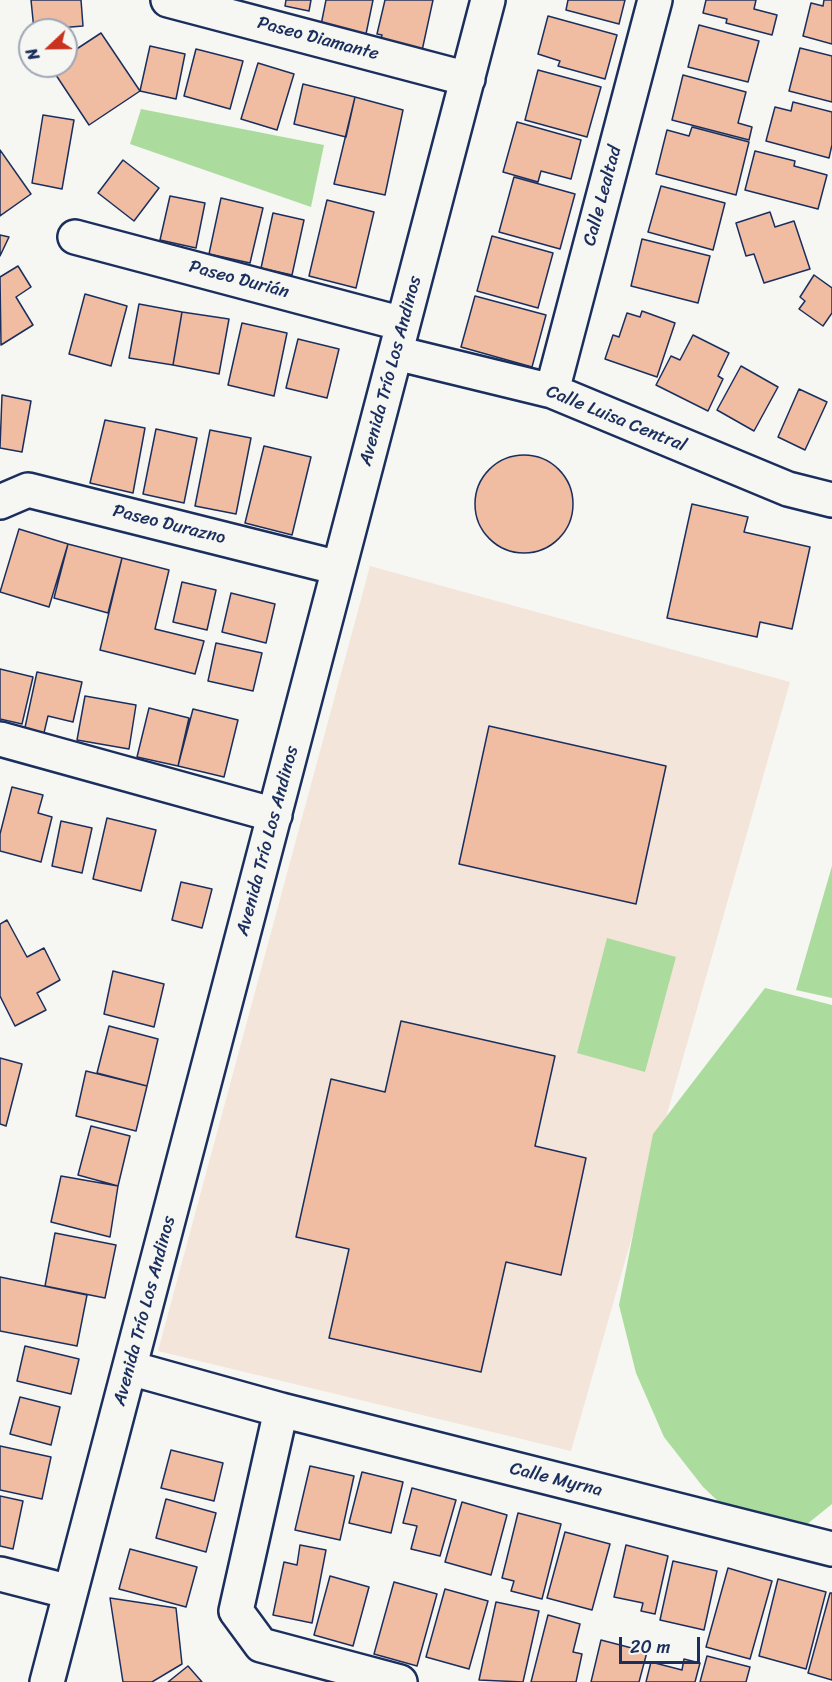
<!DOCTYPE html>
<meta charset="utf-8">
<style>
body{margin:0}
#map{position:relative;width:832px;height:1682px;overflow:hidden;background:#f6f6f2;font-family:Sriracha,sans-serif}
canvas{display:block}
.north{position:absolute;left:18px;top:18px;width:60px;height:60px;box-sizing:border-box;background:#f6f6f2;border:2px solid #9ea6b7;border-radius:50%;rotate:248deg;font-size:16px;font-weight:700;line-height:24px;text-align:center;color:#1b2f5e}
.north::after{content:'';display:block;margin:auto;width:21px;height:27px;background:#c8321e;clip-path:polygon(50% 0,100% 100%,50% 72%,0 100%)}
.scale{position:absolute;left:619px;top:1637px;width:81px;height:27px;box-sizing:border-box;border:3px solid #1b2f5e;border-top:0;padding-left:8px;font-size:18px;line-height:21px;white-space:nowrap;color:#1b2f5e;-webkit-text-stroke:4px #f6f6f2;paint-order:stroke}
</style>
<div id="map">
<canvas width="832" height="1682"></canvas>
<div class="north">N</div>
<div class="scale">20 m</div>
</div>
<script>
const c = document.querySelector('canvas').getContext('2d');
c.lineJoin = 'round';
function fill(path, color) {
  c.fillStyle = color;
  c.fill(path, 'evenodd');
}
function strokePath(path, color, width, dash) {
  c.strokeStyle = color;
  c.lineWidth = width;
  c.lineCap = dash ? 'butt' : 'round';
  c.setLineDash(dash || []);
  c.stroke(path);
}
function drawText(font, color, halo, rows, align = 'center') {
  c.font = font + ' Sriracha,sans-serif';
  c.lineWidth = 4.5;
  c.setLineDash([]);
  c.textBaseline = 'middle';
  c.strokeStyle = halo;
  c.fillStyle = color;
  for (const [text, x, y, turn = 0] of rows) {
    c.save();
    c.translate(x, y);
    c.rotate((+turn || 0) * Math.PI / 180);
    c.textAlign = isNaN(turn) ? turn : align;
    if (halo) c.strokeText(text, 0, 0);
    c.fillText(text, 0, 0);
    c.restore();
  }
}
const built = new Path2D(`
 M370,566L790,682L571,1451L158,1351Z`);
const green = new Path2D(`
 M141,109L324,145L311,207L130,144Z
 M832,866V998L796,990Z
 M607,938L676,957L645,1072L577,1053Z
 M765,988L832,1005V1504L801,1529L734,1516L703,1487L664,1437L636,1373L619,1305L653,1134Z`);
const building = new Path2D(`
 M31,0H81L83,26L34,30Z
 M286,0H311L309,11L285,6Z
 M326,0H373L366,34L321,25Z
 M385,0H433L420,60L378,50L382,35L377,34Z
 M568,0H625L619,24L566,10Z
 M706,0H756L754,9L777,15L772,35L726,23L727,19L703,13Z
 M824,0H832V44L803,36L811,3L823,6Z
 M548,16L617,35L605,79L558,66L560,61L538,54Z
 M699,25L759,41L748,82L688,67Z
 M101,33L140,91L89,125L50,66H66V56Z
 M150,46L185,54L176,99L140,91Z
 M800,48L832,56V102L789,91Z
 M196,49L243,61L230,109L184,96Z
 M258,63L294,74L277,130L241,119Z
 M538,70L601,87L587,137L525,120Z
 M683,75L746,92L738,123L752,127L749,140L672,120Z
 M303,84L355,97L346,137L294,124Z
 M355,97L403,110L385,195L334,184Z
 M793,102L832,112V145L829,158L766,141L775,107L791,111Z
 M43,115L74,120L62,189L32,183Z
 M517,122L581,140L571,179L541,171L538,182L503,172Z
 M692,127L749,142L736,195L656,174L667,130L689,136Z
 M0,150L31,194L0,216Z
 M755,151L795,161L794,166L827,175L818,209L745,190Z
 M123,160L159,188L134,221L98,193Z
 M514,177L575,194L560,249L499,232Z
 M661,186L725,203L713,250L648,232Z
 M170,196L205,203L196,248L160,240Z
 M221,198L263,208L250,263L209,254Z
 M327,200L374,212L356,288L309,276Z
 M770,212L775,227L794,221L810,269L764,283L754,254L746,256L736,223Z
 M273,213L304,220L292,275L261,268Z
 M0,235L9,237L0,256Z
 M492,236L553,253L538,308L477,291Z
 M642,239L710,256L698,303L631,286Z
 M18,266L31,287L16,297L33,325L1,345L0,277Z
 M814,275L832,288V313L823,326L799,309L805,301L800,297Z
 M85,294L127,306L111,366L69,354Z
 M475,296L546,315L532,367L461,347Z
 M139,304L182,312L173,365L129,358Z
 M642,311L675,323L657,377L605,359L613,335L619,337L627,313L640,317Z
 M182,312L229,319L219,374L173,365Z
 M242,323L287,333L274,396L228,385Z
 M693,335L729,353L718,376L723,379L708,411L656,385L671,356L680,360Z
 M298,339L339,349L327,398L286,388Z
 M741,366L778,387L754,431L717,410Z
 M799,389L827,402L805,450L778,437Z
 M2,395L31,401L22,452L0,448Z
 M105,420L145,428L133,493L90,483Z
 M156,429L197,438L184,503L143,494Z
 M210,430L251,438L236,514L195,506Z
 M264,446L311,457L292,535L245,523Z
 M475 504a49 49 0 1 1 98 0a49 49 0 1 1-98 0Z
 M692,504L748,517L744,532L810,547L792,629L760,622L757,637L667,618Z
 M19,529L68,544L49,607L0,592Z
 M68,544L122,558L108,613L54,598Z
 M122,558L169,570L155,629L204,641L195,674L100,650Z
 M182,582L216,590L207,630L173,622Z
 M231,593L275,604L266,643L222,632Z
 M216,643L262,653L253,691L208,681Z
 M0,669L33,677L22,724L0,719Z
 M37,672L82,682L73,722L48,716L43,737L24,732Z
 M85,696L136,705L129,749L77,740Z
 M149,708L189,718L178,766L137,757Z
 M193,709L238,720L224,777L178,766Z
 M489,726L666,766L636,904L459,864Z
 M12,787L43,795L38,813L52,817L41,862L0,851V834Z
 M107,818L156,830L141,891L93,879Z
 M61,821L92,828L82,873L52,866Z
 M181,882L212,889L202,928L172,920Z
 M7,920L27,957L44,948L60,980L37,993L46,1010L15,1026L0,996V924Z
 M113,971L164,984L154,1027L104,1014Z
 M401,1021L555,1056L535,1146L586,1158L561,1275L506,1262L481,1372L329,1338L349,1249L296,1237L331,1079L385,1092Z
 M109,1026L158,1039L147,1086L97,1073Z
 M0,1058L22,1064L6,1126L0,1124Z
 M86,1071L147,1086L136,1131L76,1116Z
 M91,1126L130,1136L118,1186L78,1175Z
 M61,1176L118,1186L110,1237L51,1222Z
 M55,1233L116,1245L105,1298L45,1286Z
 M0,1277L87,1295L77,1346L0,1331Z
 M25,1346L79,1359L71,1394L17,1381Z
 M20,1397L60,1407L51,1445L10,1434Z
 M0,1446L51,1457L42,1499L0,1490Z
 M171,1450L223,1463L214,1501L161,1488Z
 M310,1466L354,1476L340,1540L295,1530Z
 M362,1472L403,1482L391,1533L349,1523Z
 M412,1488L456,1500L440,1556L411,1549L417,1526L403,1523Z
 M0,1496L23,1501L13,1549L0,1546Z
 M166,1499L216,1513L206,1552L156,1538Z
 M462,1502L507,1515L491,1575L445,1562Z
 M518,1513L561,1524L542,1599L511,1591L514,1581L502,1578Z
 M565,1532L610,1544L592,1610L547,1598Z
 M300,1545L326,1550L312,1623L273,1615L284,1562L297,1565Z
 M626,1545L668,1556L655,1614L641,1611L643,1603L614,1597Z
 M130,1549L197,1567L186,1607L119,1589Z
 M673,1561L717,1571L704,1630L660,1620Z
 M728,1568L772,1581L750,1659L706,1647Z
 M330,1576L369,1587L353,1646L314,1635Z
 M778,1579L826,1592L806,1669L759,1656Z
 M394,1582L437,1594L417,1666L374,1654Z
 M445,1589L488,1601L469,1669L426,1657Z
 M830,1593H832V1680L808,1673Z
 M110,1598L176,1608L182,1664L152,1682H123Z
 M496,1602L539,1611L523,1682L479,1680Z
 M548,1615L580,1624L573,1652L582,1654L576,1682H531Z
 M601,1640L647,1652L639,1682H591Z
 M707,1656L750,1667L746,1682H700Z
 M684,1659L700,1663L695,1682H646L651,1662L682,1670Z
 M188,1666L202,1682H168Z`);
const minor = new Path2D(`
 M168,0L468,79
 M75,237L403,324
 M396,353L552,391L788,489L832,500
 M552,391L655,0
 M0,502L28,490L339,568
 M0,739L275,815
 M130,1368L281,1410
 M0,1574L70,1592
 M47,1682L488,0
 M400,1682L261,1645L236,1611L281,1410L832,1549`);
const streetNames = [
 ["Paseo Diamante",318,39,15],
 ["Calle Lealtad",603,196,-75],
 ["Paseo Durián",239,280,15],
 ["Avenida Trío Los Andinos",391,371,-75],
 ["Calle Luisa Central",616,419,22],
 ["Paseo Durazno",169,525,14],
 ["Avenida Trío Los Andinos",268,841,-75],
 ["Avenida Trío Los Andinos",145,1311,-75],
 ["Calle Myrna",556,1480,14]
];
fill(built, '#f4e5da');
fill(green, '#abdc9d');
fill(building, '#f0bda2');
strokePath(building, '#1b2f5e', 1.5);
strokePath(minor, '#1b2f5e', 38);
strokePath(minor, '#f6f6f2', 33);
drawText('18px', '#1b2f5e', '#f6f6f2', streetNames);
</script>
